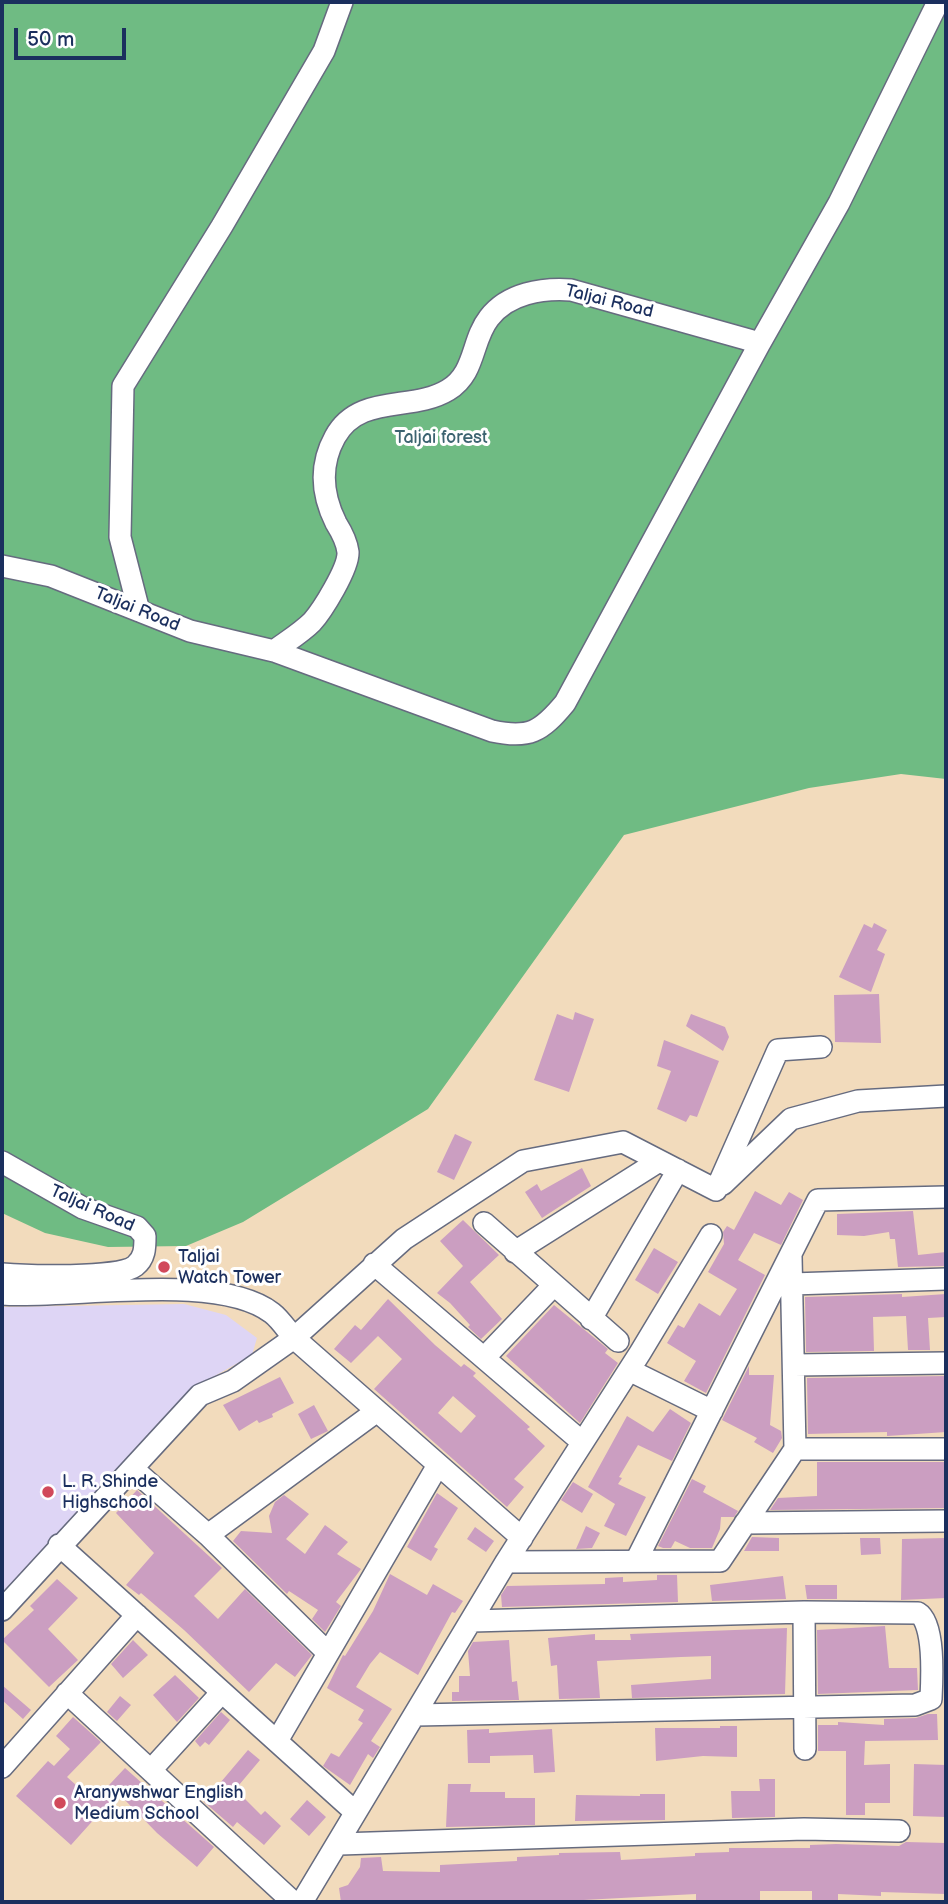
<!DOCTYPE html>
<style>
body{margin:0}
#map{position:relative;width:948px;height:1904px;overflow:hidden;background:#f2dbbc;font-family:"Balsamiq Sans",sans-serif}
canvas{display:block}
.frame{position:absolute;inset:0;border:4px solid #1b2f5e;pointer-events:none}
.scale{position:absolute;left:14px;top:28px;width:112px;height:32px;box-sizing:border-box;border:4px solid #1b2f5e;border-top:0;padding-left:9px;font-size:21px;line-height:24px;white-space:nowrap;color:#1b2f5e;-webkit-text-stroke:5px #fff;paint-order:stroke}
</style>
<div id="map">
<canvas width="948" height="1904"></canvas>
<div class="frame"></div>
<div class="scale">50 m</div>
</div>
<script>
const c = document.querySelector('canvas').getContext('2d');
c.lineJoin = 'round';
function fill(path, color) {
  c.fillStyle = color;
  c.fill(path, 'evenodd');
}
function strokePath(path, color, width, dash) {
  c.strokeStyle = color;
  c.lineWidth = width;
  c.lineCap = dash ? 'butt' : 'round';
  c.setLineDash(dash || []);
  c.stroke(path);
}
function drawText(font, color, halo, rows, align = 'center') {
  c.font = font + ' "Balsamiq Sans",sans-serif';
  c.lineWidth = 6;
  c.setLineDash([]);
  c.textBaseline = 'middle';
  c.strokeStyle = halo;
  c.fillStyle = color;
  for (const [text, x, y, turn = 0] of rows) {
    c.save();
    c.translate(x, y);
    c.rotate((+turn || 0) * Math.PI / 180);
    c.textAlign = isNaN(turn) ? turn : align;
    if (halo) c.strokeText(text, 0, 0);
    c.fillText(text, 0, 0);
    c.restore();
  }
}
const built = new Path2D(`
 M184,1304L226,1315L257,1338L252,1355L188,1391L2,1593V1307Z`);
const forest = new Path2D(`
 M2,2H946V779L901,774L809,788L624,835L428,1109L243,1222L186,1246L108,1247L45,1233L2,1213Z`);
const building = new Path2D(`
 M874,923L887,930L877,950L885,954L871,992L839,977L864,924L872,928Z
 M879,994L881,1043L835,1042L834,995Z
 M575,1012L594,1019L569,1092L534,1080L557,1014L573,1020Z
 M691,1014L725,1027L729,1037L723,1051L686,1026Z
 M664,1040L719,1061L697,1117L690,1115L686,1122L657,1109L671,1071L657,1066Z
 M455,1134L472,1142L454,1180L437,1172Z
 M582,1168L591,1186L542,1218L525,1192L537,1184L541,1191Z
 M755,1191L781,1205L789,1192L803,1200L781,1245L754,1233L738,1260L765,1275L706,1393L684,1381L696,1361L667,1343L678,1325L684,1328L699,1303L720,1316L737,1289L708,1272L724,1244L723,1232L727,1226L734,1230Z
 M913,1211L918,1255L946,1252V1266L898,1267L895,1239H890L889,1232L864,1236L837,1235V1214Z
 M463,1220L499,1255L470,1282L502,1319L481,1339L468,1327L470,1325L450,1303L437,1293L463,1266L440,1241Z
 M654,1248L678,1262L658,1294L635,1280Z
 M902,1294V1297L946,1294V1317L928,1318L930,1350H908L906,1316L873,1317L874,1351L806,1352L805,1297Z
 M388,1299L435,1345L461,1367L464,1364L476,1373L473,1376L530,1427L527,1429L545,1446L514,1479L524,1487L507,1507L374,1389L402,1359L378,1336L351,1363L334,1349L355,1325L361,1330ZM453,1396L476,1416L461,1433L438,1413Z
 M554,1305L608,1349L605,1353L618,1363L580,1423L506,1356Z
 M749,1366V1375H774L770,1425L781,1431L782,1438L773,1453L754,1442L757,1438L722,1420Z
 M946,1376V1432L887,1436V1432L808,1434L807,1378Z
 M280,1377L294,1403L272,1414L273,1417L259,1423L257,1420L239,1431L223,1405Z
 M314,1405L328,1431L311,1439L298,1414Z
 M670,1409L691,1423L672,1461L638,1445L619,1477L622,1478L618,1484L646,1497L626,1536L604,1526L615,1504L588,1487L627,1416L653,1432Z
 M817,1462H946V1508L770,1510L778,1498L817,1496Z
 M692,1479L706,1486L703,1492L738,1511L734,1517H721L720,1529L712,1548H690L675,1541L671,1548H663L658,1546Z
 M573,1482L593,1494L582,1513L561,1500Z
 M137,1490L222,1568L194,1596L218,1619L245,1589L312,1655L295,1677L276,1663L249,1692L184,1630L141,1593L139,1595L126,1585L154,1553L116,1513Z
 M437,1493L458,1508L434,1547L438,1549L431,1561L407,1547Z
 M284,1495L309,1514L286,1539L305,1554L325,1525L348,1542L337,1554L361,1569L336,1602L341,1606L325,1632L312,1619L318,1610L289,1591L287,1594L233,1541L241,1531L272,1533L269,1516L275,1502Z
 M586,1526L600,1533L592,1548L576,1549Z
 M475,1527L494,1541L486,1552L467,1539Z
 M752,1537L779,1538V1551H744Z
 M860,1538H880L881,1554L861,1555Z
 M946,1538V1598L901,1600L902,1539Z
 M390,1574L427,1595L433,1584L463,1601L455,1613L452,1612L418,1675L380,1652L370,1664L356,1687L392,1709L371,1741L380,1747L373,1758L368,1754L350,1785L323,1766L331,1753L339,1757L363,1723L358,1720L364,1710L327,1688L343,1655L345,1656L373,1611Z
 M657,1575H677L678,1602L502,1607L501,1595L507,1586L605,1584V1578L623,1577V1582L657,1580Z
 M783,1576L786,1599L712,1601L710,1585Z
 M57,1579L78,1598L48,1629L78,1660L49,1687L2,1640L34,1610L30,1606Z
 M805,1585H837V1599H807Z
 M885,1626L889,1668H917L918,1690L818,1694L817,1630Z
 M787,1628L785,1694L632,1698L631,1685L711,1679V1656L681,1657L597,1661L600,1698L559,1699L557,1665L551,1666L548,1638L595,1634V1640H631L630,1634Z
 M133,1640L148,1655L123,1678L111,1664Z
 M509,1640L512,1682L517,1681L519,1700L452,1701V1692H459V1676H470L468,1651L473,1642Z
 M175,1675L199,1698L177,1722L153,1695Z
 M2,1685L31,1710L23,1719L2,1700Z
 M120,1696L131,1705L117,1721L107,1712Z
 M221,1712L230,1720L209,1745L205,1742L200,1747L195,1741Z
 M928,1714H937L938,1740L865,1741L864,1765L890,1764V1803H865V1815H846V1751H818V1725H838V1722L884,1725V1719L916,1718Z
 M73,1717L101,1742L67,1777L94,1801L125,1768L214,1847L197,1867L157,1833L120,1795L117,1798L115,1796L71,1845L16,1796L48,1761L54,1766L70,1749L56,1736Z
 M720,1726H737V1757L703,1756L656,1761L655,1728H720Z
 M489,1729V1733L552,1729L555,1772L534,1773L533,1755L490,1756V1763H468L467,1730Z
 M248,1750L260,1760L239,1785L242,1788L238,1792L261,1815L265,1811L281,1826L264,1845L237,1822L233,1827L204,1802Z
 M914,1764L946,1765V1817L913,1816Z
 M759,1779H775V1817L732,1818L731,1791H760Z
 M448,1784H471L470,1792H505V1798H535V1825L446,1827Z
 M640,1794H665V1820L575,1821L576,1795L640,1796Z
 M307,1800L326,1817L309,1836L290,1819Z
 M906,1842L946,1843V1894L881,1892V1896L838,1894V1900L812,1901V1891H760V1900L731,1901L696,1900V1894L546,1902H341L339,1888L348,1885L360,1867L361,1858L381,1857L383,1871L440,1872V1865L517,1861V1857L559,1855V1853L620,1852L621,1860L695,1856V1853L729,1852V1848H810V1845L836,1844L899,1846Z`);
const minor = new Path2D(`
 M2,566L51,576L190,631L274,651C286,642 301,633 312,622C322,611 349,568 348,552C347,543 341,531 336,523C322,495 319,466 335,437C359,393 412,412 448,390C476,373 471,341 489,318C508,293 542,288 571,290L760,343L839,203L938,2
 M139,611L120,537L123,386L222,226L324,51L342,2
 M274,651L492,731C529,739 541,732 565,703L760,343
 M2,1162L83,1208L137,1227L145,1236C145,1248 145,1258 135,1266C118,1279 25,1276 2,1274
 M723,1184L791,1119L858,1101L946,1096
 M484,1223L618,1341
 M515,1252L659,1161
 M374,1264L582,1442
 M792,1284L946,1279
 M2,1294C72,1299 217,1271 272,1313C280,1319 287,1330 294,1338L522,1538
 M591,1319L678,1170
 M484,1358L553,1286
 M794,1365L946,1363
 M629,1370L712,1411
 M795,1449H946
 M133,1469L208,1535L327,1652
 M745,1523L946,1521
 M208,1535L377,1411
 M59,1545L354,1811
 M636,1561L818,1200L946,1197
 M506,1562L720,1561L795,1449L791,1256
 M2,1610L200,1395L233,1381L294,1338L404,1239L523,1161L623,1142L716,1190L778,1050L821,1047
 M804,1612L805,1749
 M67,1693L293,1902
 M416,1715L915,1705L931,1699C932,1679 935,1623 918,1613L804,1612L472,1621
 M277,1741L438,1465
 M2,1767L137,1615
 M151,1770L222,1692
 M340,1844L804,1829L899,1831
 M302,1902L506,1562L640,1353L711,1235`);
const markers = [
 [164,1267,7,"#d1495b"],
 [48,1492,7,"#d1495b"],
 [60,1803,7,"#d1495b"]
];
const streetNames = [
 ["Taljai Road",609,302,14],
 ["Taljai Road",137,610,22],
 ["Taljai Road",92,1209,24]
];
const parkNames = [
 ["Taljai forest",441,438]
];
const poiNames = [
 ["Taljai",178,1257],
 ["Watch Tower",178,1278],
 ["L. R. Shinde",62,1482],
 ["Highschool",62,1503],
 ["Aranywshwar English",74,1793],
 ["Medium School",74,1814]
];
fill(built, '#ded5f5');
fill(forest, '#6fbb83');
fill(building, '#cb9ec1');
strokePath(minor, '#666b7f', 24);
strokePath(minor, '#fff', 21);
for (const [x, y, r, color] of markers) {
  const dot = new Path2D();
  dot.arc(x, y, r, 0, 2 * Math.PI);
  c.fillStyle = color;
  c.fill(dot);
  strokePath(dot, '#fff', 2.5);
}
drawText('18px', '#1b2f5e', '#fff', streetNames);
drawText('18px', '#3c6370', '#fff', parkNames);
drawText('18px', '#1b2f5e', '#fff', poiNames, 'left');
</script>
